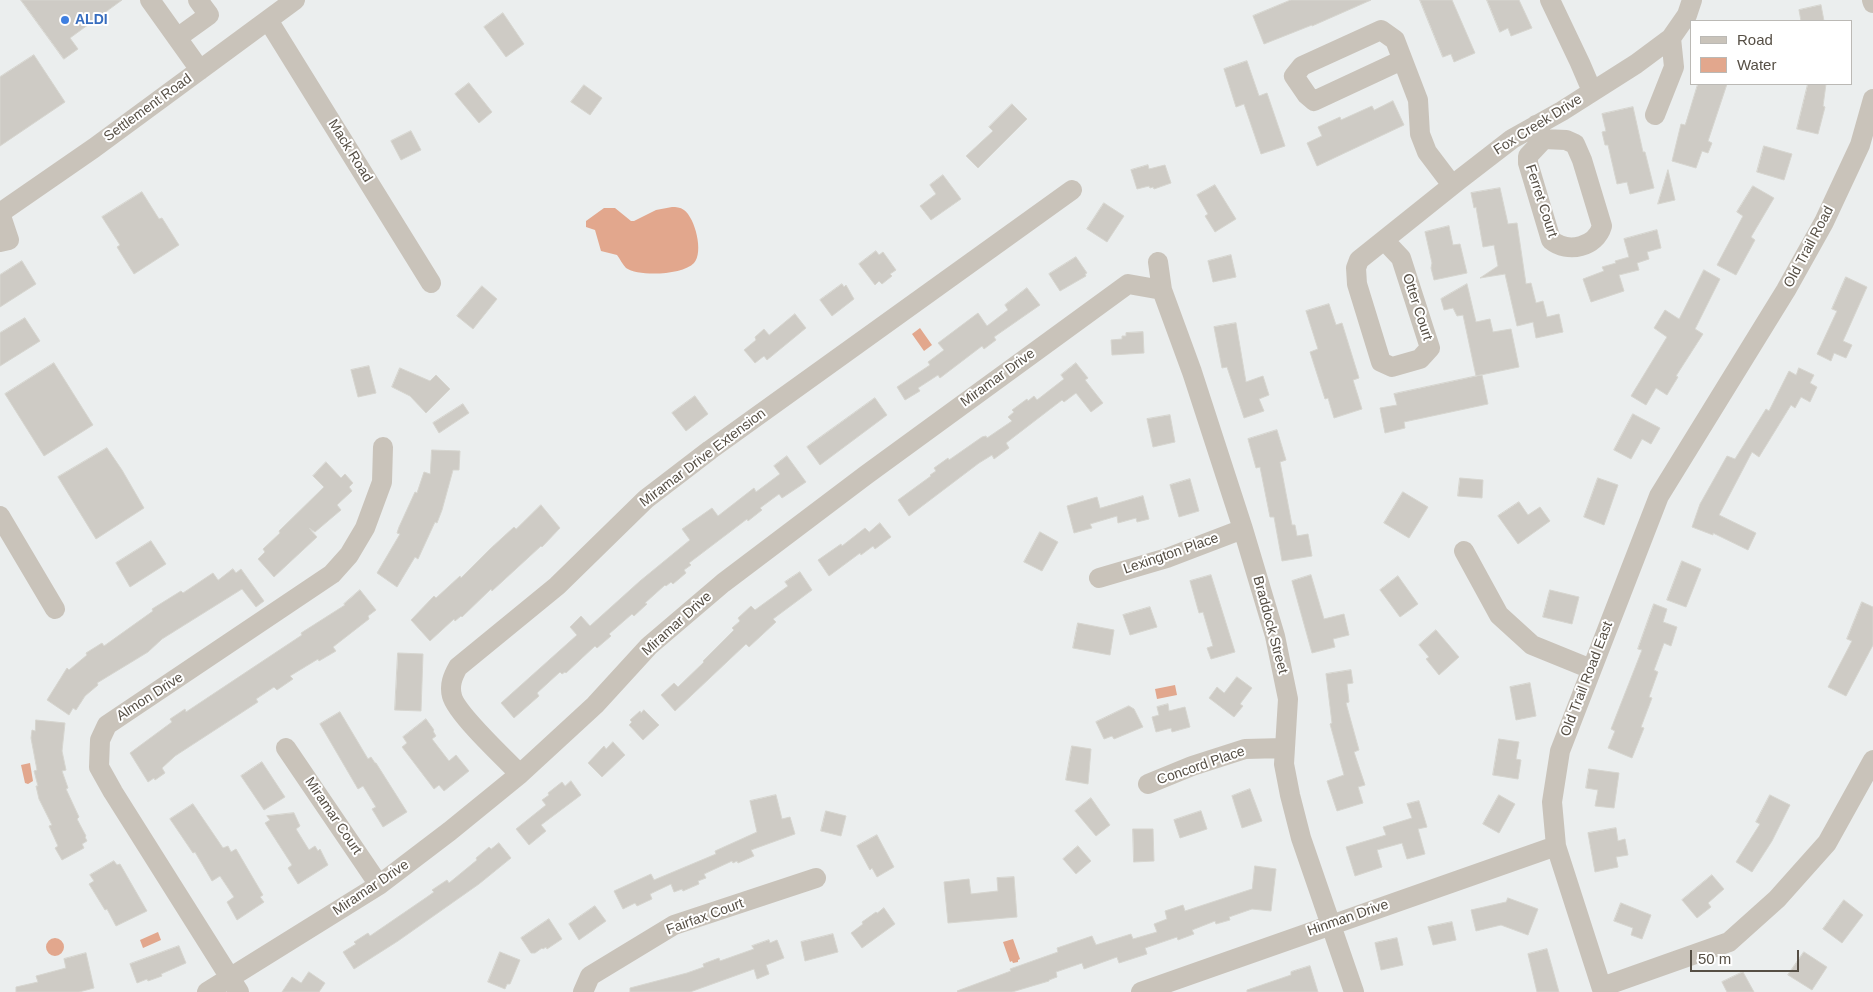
<!DOCTYPE html>
<style>
body{margin:0}
#map{position:relative;width:1873px;height:992px;overflow:hidden;background:#ebeeee;font-family:Arial,sans-serif}
canvas{display:block}
.legend{position:absolute;left:1690px;top:20px;width:162px;height:65px;box-sizing:border-box;background:#fff;border:1px solid #bbb9b5;margin:0;padding:6px 9px;list-style:none;font-size:15px;color:#564f45}
.legend li{display:flex;align-items:center;gap:10px;height:25px}
.legend b{width:25px;border:1px solid #bbb9b5}
.scale{position:absolute;left:1690px;top:950px;width:109px;height:22px;box-sizing:border-box;border:2px solid #564f45;border-top:0;padding-left:6px;font-size:15px;line-height:18px;white-space:nowrap;color:#564f45;-webkit-text-stroke:4px #fff;paint-order:stroke}
</style>
<div id="map">
<canvas width="1873" height="992"></canvas>
<ul class="legend">
<li><b style="height:6px;background:#c9c3ba"></b>Road</li>
<li><b style="height:14px;background:#e2a78d"></b>Water</li>
</ul>
<div class="scale">50 m</div>
</div>
<script>
const c = document.querySelector('canvas').getContext('2d');
c.lineJoin = 'round';
function fill(path, color) {
  c.fillStyle = color;
  c.fill(path, 'evenodd');
}
function strokePath(path, color, width, dash) {
  c.strokeStyle = color;
  c.lineWidth = width;
  c.lineCap = dash ? 'butt' : 'round';
  c.setLineDash(dash || []);
  c.stroke(path);
}
function drawText(font, color, halo, rows, align = 'center') {
  c.font = font + ' Arial,sans-serif';
  c.lineWidth = 4;
  c.setLineDash([]);
  c.textBaseline = 'middle';
  c.strokeStyle = halo;
  c.fillStyle = color;
  for (const [text, x, y, turn = 0] of rows) {
    c.save();
    c.translate(x, y);
    c.rotate((+turn || 0) * Math.PI / 180);
    c.textAlign = isNaN(turn) ? turn : align;
    if (halo) c.strokeText(text, 0, 0);
    c.fillText(text, 0, 0);
    c.restore();
  }
}
const water = new Path2D(`
 M672,207C676,207 680,207 684,210C695,218 704,252 694,263C683,275 639,277 626,268C623,265 620,259 617,255L601,251L595,230L586,227V221L604,208H615L631,221H634L656,210Z
 M920,328L932,345L924,351L912,334Z
 M1175,685L1177,695L1157,699L1155,689Z
 M30,763L33,781L28,784L25,783L21,765Z
 M158,932L161,940L143,948L140,940Z
 M46 947a9 9 0 1 1 18 0a9 9 0 1 1-18 0Z
 M1013,939L1020,959L1018,960V962L1013,963L1012,961L1010,962L1003,942Z`);
const building = new Path2D(`
 M21,0H122L70,38L78,49L64,59Z
 M1291,0H1371L1312,26V25L1264,44L1253,16Z
 M1420,0H1452L1475,53L1454,62L1451,54L1443,57Z
 M1487,0H1519L1532,28L1511,36L1508,28L1500,32Z
 M1821,5L1824,21H1801L1799,10Z
 M503,13L524,44L506,57L484,27Z
 M34,55L65,102L0,146V77Z
 M1247,61L1259,96L1267,93L1285,146L1261,154L1244,104L1236,107L1224,69Z
 M469,83L492,112L479,123L455,94Z
 M1698,84H1727L1708,141L1712,143L1708,153L1702,151L1696,168L1672,161L1681,124L1685,125Z
 M1808,84H1826L1823,106L1825,107L1818,134L1797,129Z
 M584,85L602,98L590,115L571,102Z
 M1393,101L1404,125L1317,166L1307,143L1322,136L1318,127L1340,117L1341,120L1372,106L1374,110Z
 M1012,104L1027,119L978,168L966,156L993,131L989,127Z
 M1633,107L1643,152H1645L1654,188L1630,194L1627,182L1617,184L1608,145H1605L1602,132L1606,131L1602,114Z
 M411,131L421,150L401,160L391,141Z
 M1764,146L1792,154L1784,180L1757,172Z
 M1148,165L1149,169L1165,165L1171,183L1154,189L1153,187L1150,188L1149,186L1137,189L1131,170Z
 M1668,170L1675,200L1658,204Z
 M943,175L961,199L931,220L920,206L936,194L930,185Z
 M1215,185L1236,219L1215,232L1205,216L1208,214L1197,195Z
 M1753,186L1774,198L1751,237L1755,240L1736,275L1717,265L1743,216L1737,212Z
 M1500,188L1508,224L1517,223L1526,284L1531,283L1536,303L1543,301L1547,317L1559,314L1563,332L1536,338L1533,322L1517,326L1505,274L1480,278L1498,266L1494,245L1483,247L1476,207L1474,208L1471,193Z
 M142,192L159,219L162,218L179,245L134,274L117,247L120,245L102,217Z
 M1104,203L1124,216L1107,242L1087,229Z
 M1449,226L1453,245L1460,244L1467,273L1434,280L1431,268L1432,263L1425,232Z
 M1657,230L1661,248L1647,252L1649,259L1637,263L1639,270L1619,275L1624,291L1591,302L1583,279L1604,271L1602,267L1616,263L1615,261L1629,257L1624,239Z
 M876,251L879,255L883,252L896,270L890,274L892,276L882,284L879,281L875,285L859,264Z
 M1231,255L1236,277L1213,282L1208,261Z
 M1076,257L1087,273L1085,274L1086,276L1060,291L1049,274Z
 M22,261L36,284L0,307V275Z
 M1704,270L1720,279L1695,329L1703,334L1676,376L1678,377L1667,395L1656,388L1646,405L1631,396L1667,337L1654,328L1665,310L1679,319Z
 M1846,277L1867,287L1843,341L1852,345L1846,358L1834,353L1831,361L1817,354L1837,311L1832,309Z
 M842,284L844,287L846,285L854,299L832,316L820,300Z
 M1467,284L1476,322L1490,319L1493,332L1511,329L1519,367L1476,376L1463,315L1457,316L1453,308L1444,310L1441,299Z
 M482,286L497,299L473,329L457,316Z
 M1027,288L1040,305L994,337L996,340L984,349L982,346L940,378L938,375L918,388L920,391L905,400L897,387L930,365L928,362L944,350L938,343L978,313L987,326L1008,310L1005,305Z
 M1329,304L1336,325L1342,323L1359,378L1353,380L1362,409L1334,418L1328,398L1325,399L1310,352L1318,349L1306,311Z
 M795,314L806,328L767,360L764,356L755,363L744,350L756,340L755,337L764,329L769,335Z
 M25,318L40,341L0,366V333Z
 M1236,323L1246,382L1263,376L1269,395L1259,399L1264,411L1244,418L1227,367L1222,368L1214,327Z
 M1143,332L1144,353L1112,355L1111,340L1122,339V336H1126V333Z
 M54,363L93,425L44,456L5,394Z
 M1076,363L1088,378L1085,380L1103,403L1091,412L1076,393L1064,402L1062,400L1006,443L1009,448L994,459L992,455L979,463L909,516L898,500L931,476L930,475L936,471L934,468L948,458L949,460L982,437L986,436L987,438L1012,421L1008,417L1014,412L1012,410L1027,399L1028,401L1034,396L1037,400L1064,379L1061,375Z
 M369,366L376,393L358,397L351,370Z
 M400,368L430,381L436,375L450,389L426,413L410,396L392,387Z
 M1799,368L1814,375L1810,383L1817,387L1810,402L1801,397L1795,408L1791,405L1759,457L1752,452L1719,515L1756,533L1748,550L1713,533V535L1692,527L1700,504L1727,456L1735,459L1766,409L1769,411L1789,371L1796,375Z
 M1482,375L1488,404L1404,422L1405,428L1385,433L1380,408L1397,405L1394,394Z
 M695,396L708,414L686,431L672,413Z
 M875,398L887,415L820,465L807,447Z
 M463,404L469,413L439,433L433,423Z
 M1633,414L1660,428L1651,444L1642,439L1631,459L1614,450Z
 M1170,415L1175,442L1153,447L1147,419Z
 M1277,430L1286,460L1280,462L1292,525H1295L1297,536L1308,534L1312,556L1282,561L1274,517H1270L1260,467L1256,468L1248,439Z
 M107,448L122,470L144,508L96,539L58,477Z
 M432,450L460,451L459,470H453L442,510L437,523L435,522L418,559L415,557L397,587L377,573L400,534L397,533L399,527L415,492L417,493L424,472L430,474Z
 M787,456L806,482L782,498L779,494L760,508L762,510L748,521L747,519L689,563L691,565L684,570L686,573L673,584L671,582L666,586L665,585L645,603L647,604L634,616L632,614L609,634L611,636L597,648L595,646L566,673L565,672L562,674L560,672L537,693L539,696L514,718L501,703L577,635L570,627L581,616L590,626L640,581L690,540L682,529L712,508L718,516L754,488L756,492L780,474L774,466Z
 M326,462L341,478L345,474L353,483L349,487L352,491L337,505L341,510L315,532L309,528L317,537L274,577L258,559L265,552L263,549L280,533L279,531L324,487L313,476Z
 M1460,478L1483,480L1482,498L1458,496Z
 M1598,478L1618,485L1604,525L1584,517Z
 M1190,479L1199,511L1179,517L1170,485Z
 M1403,492L1428,507L1409,538L1384,523Z
 M1143,496L1149,519L1137,522L1136,518L1118,523L1117,516L1090,524L1092,528L1074,533L1067,506L1097,497L1100,508Z
 M1519,502L1528,515L1540,507L1550,521L1518,544L1498,516Z
 M541,505L560,528L542,547L541,546L492,591L491,589L462,617L461,616L455,621L454,619L430,641L411,620L434,596L436,598L460,576L461,578L490,549L514,527L516,529Z
 M880,523L891,537L875,549L873,546L861,555L860,553L829,576L818,560L841,544L842,546L865,528L869,532Z
 M1040,532L1058,542L1042,571L1024,562Z
 M151,541L166,564L130,587L116,563Z
 M1682,561L1701,569L1686,607L1667,600Z
 M233,569L236,573L241,569L264,601L256,607L242,589L162,639L148,652L97,683L98,685L85,696L76,710L73,708L69,715L47,700L67,668L69,670L87,655L86,653L102,643L104,646L153,611L152,609L181,591L183,593L213,573L218,580Z
 M800,572L812,590L773,619L776,622L749,647L746,644L675,711L661,695L674,683L678,687L704,662L703,661L734,630L732,628L740,621L738,618L751,606L755,610L788,586L785,582Z
 M1211,575L1235,652L1211,659L1207,648L1213,646L1203,612L1199,613L1190,581Z
 M1311,575L1324,619L1344,614L1349,635L1333,639L1335,647L1312,653L1292,581Z
 M1398,576L1418,604L1400,617L1380,590Z
 M360,590L376,610L368,616L369,619L333,647L336,651L319,661L318,659L290,676L293,679L277,690L274,687L256,699L258,702L175,756L162,768L165,773L155,780L154,778L148,782L130,753L172,722L170,719L185,709L186,712L302,635L301,633L345,605L344,604Z
 M1550,590L1579,597L1572,624L1543,617Z
 M1862,602L1873,607V645L1846,696L1828,687L1852,641L1847,639Z
 M1654,604L1667,609L1663,622L1677,627L1671,646L1664,643L1654,670L1658,672L1649,697L1652,698L1641,727L1644,728L1632,758L1608,748L1615,731L1611,729L1642,650L1638,649Z
 M1150,607L1157,627L1130,635L1123,615Z
 M1078,623L1114,630L1110,655L1073,648Z
 M1436,630L1459,657L1439,675L1426,659L1429,657L1419,645Z
 M398,653L423,654L421,711L395,710Z
 M1351,670L1353,683L1347,684L1349,702L1346,703L1359,750L1354,752L1365,785L1358,787L1363,803L1337,811L1327,781L1344,775L1330,724L1332,723L1326,674Z
 M1237,677L1252,688L1240,704L1243,706L1234,717L1209,698L1217,687L1224,693Z
 M1530,683L1536,716L1516,720L1510,687Z
 M1168,704L1169,711L1185,707L1190,727L1172,732L1171,728L1156,732L1152,717L1159,715L1157,707Z
 M1129,706L1134,709L1143,727L1114,739L1112,736L1104,739L1096,722Z
 M644,710L659,725L643,740L629,725L632,722L630,720L640,711L641,713Z
 M340,712L368,759L371,757L375,763H376L407,812L383,827L372,809L376,807L363,786L358,789L320,724Z
 M426,719L434,730L433,731L436,736L432,739L449,761L456,755L469,771L444,791L439,785L434,789L402,747L407,743L403,737Z
 M36,720L65,723L62,751L66,770L62,771L68,788L66,789L79,817L77,819L86,836L85,837L87,841L82,844L84,848L62,860L55,848L58,846L49,826L52,825L39,799L36,786H38L34,771L37,770L31,738L32,730L35,731Z
 M1499,739L1519,742L1516,759L1521,760L1518,779L1493,775Z
 M613,742L625,755L602,777L588,763L604,746L606,749Z
 M1072,746L1091,749L1088,784L1066,780Z
 M262,762L285,797L264,810L241,776Z
 M1589,769L1619,773L1614,808L1595,806L1598,790L1586,788Z
 M571,781L581,795L541,825L546,831L529,845L516,829L546,805L542,800L549,795L548,793L562,782L565,786Z
 M1250,789L1262,821L1242,828L1232,796Z
 M776,795L782,819L790,817L795,834L751,850L754,856L738,863L737,861L733,863L732,861L704,874L706,878L698,881L699,884L683,891L682,889L674,892L671,884L650,894L652,899L637,906L635,903L623,909L614,891L651,874L654,880L716,854L715,851L757,832L750,801Z
 M1499,795L1515,804L1499,833L1483,824Z
 M1770,795L1790,805L1772,841L1752,872L1736,862L1760,824L1756,822Z
 M1091,798L1110,825L1096,836L1075,811Z
 M1419,801L1427,827L1418,829L1425,854L1407,859L1402,843L1377,850L1382,867L1355,876L1346,847L1386,835L1383,827L1412,818L1407,804Z
 M193,804L223,848L228,846L231,852L236,849L263,895L260,897L264,902L237,920L227,902L234,897L220,876L212,881L195,852L193,853L170,819Z
 M826,811L846,816L841,836L821,831Z
 M1201,811L1207,829L1180,838L1174,820Z
 M294,813L300,826L296,829L309,850L315,846L318,851L320,849L328,865L298,884L288,868L292,865L265,823L270,820L267,816Z
 M1616,828L1618,841L1625,839L1628,855L1616,857L1618,867L1595,872L1588,833Z
 M1133,829H1153L1154,861L1134,862Z
 M877,835L894,867L877,877L872,868L870,870L857,846Z
 M499,843L511,858L479,884L398,941L354,969L343,952L356,944L354,942L368,933L370,936L427,897L434,892L432,890L447,880L449,883L477,860L476,858L489,847L491,849Z
 M1078,846L1091,861L1076,874L1063,859Z
 M114,861L117,865L120,864L147,911L116,926L107,909L105,910L89,884L94,881L90,875Z
 M1255,866L1276,869L1271,911L1252,909L1229,917L1230,920L1216,924L1215,921L1192,930L1194,934L1178,940L1177,937L1145,948L1147,954L1119,963L1117,957L1084,969L1082,963L1056,972L1057,977L1049,980V981L1012,992H958L957,991L1011,971L1010,969L1058,952L1057,948L1092,936L1096,945L1131,934L1133,939L1157,932L1154,924L1167,919L1165,911L1183,905L1185,911L1252,889Z
 M1712,875L1724,889L1708,903L1711,907L1697,918L1682,900Z
 M1014,877L1017,917L948,923L944,882L969,879L971,894L998,891L997,878Z
 M1508,898L1538,909L1528,935L1501,925L1476,931L1471,910L1506,902Z
 M1844,900L1863,915L1842,943L1823,929Z
 M1621,903L1651,915L1642,939L1631,935L1633,928L1614,921Z
 M595,906L606,921L579,940L569,924Z
 M884,908L895,924L862,948L851,933L863,924L862,922L876,912L877,913Z
 M549,919L562,939L547,949L546,947L543,949L542,948L535,953H531L521,938Z
 M1452,922L1456,940L1433,945L1428,927Z
 M833,934L838,952L805,961L801,942Z
 M1397,938L1403,965L1381,970L1375,943Z
 M769,940L770,943L777,940L784,958L766,965L769,974L757,979L754,969L690,992H630V988L687,973L704,967L703,964L719,958L720,961L754,949L752,946Z
 M179,946L186,963L161,974L162,976L148,981L147,979L137,983L130,964Z
 M1547,949L1559,992H1537L1528,954Z
 M500,952L520,960L510,984H507L505,989L488,982Z
 M1804,952L1827,967L1812,990L1788,975Z
 M86,953L94,988L79,992H16V987L38,982L36,976L66,968L64,959Z
 M1310,966L1318,992H1247V990L1291,975V972Z
 M309,972L325,983L319,992H282L292,977L301,983Z
 M1743,972L1754,992H1727L1722,982Z`);
const minor = new Path2D(`
 M150,0L200,70
 M1550,0L1580,63L1592,91
 M1872,0L1873,3
 M268,20L431,283
 M177,38L209,15L198,0
 M1402,60L1314,101L1307,95L1294,76L1302,66L1381,30L1395,40L1418,100L1420,134L1427,152L1452,185
 M1655,115L1674,67L1671,38
 M1536,125L1544,139L1566,140L1575,144L1582,160L1602,226C1596,247 1568,254 1551,240L1528,163V156L1544,139
 M1384,240L1401,258L1430,348L1420,359L1392,367L1381,362L1357,284L1356,268L1359,260L1459,180L1512,139L1562,111L1636,64L1671,38L1687,15L1692,0
 M0,242L9,240L0,213L94,148L295,0
 M1158,262L1162,290L1192,372L1243,529L1275,636L1288,699L1284,764L1290,795L1301,838L1354,992
 M0,516L55,609
 M1464,551L1499,615L1532,645L1591,669
 M1099,578L1167,558L1243,529
 M286,748L379,885
 M520,774C505,759 456,713 452,696C449,685 453,676 458,667L557,586L646,499L710,450L1072,190
 M1148,784L1192,766L1245,749L1284,748
 M1602,987L1729,942L1777,899L1827,843L1873,760
 M207,992L379,885L450,831L520,774L595,705L649,646L723,583L866,475L1128,284L1162,290
 M239,992L113,792L99,767L100,740L107,725L332,574L349,555L365,528L382,482L383,447
 M583,992L590,976L674,925L816,878
 M1141,992L1556,846
 M1603,992L1556,846L1552,802L1560,751L1659,496L1786,290L1824,222L1860,145L1873,99`);
const markers = [
 [65,20,5,"#3f7fe0"]
];
const shopNames = [
 ["ALDI",75,20]
];
const streetNames = [
 ["Settlement Road",148,108,-36],
 ["Fox Creek Drive",1538,125,-32],
 ["Mack Road",350,151,58],
 ["Ferret Court",1541,201,72],
 ["Old Trail Road",1809,247,-62],
 ["Otter Court",1417,307,72],
 ["Miramar Drive",998,378,-36],
 ["Miramar Drive Extension",703,458,-37],
 ["Lexington Place",1171,554,-19],
 ["Miramar Drive",677,624,-42],
 ["Braddock Street",1270,625,75],
 ["Old Trail Road East",1587,679,-69],
 ["Almon Drive",150,697,-33],
 ["Concord Place",1201,766,-19],
 ["Miramar Court",333,816,56],
 ["Miramar Drive",371,888,-34],
 ["Fairfax Court",705,917,-20],
 ["Hinman Drive",1348,918,-19]
];
fill(water, '#e2a78d');
fill(building, '#cecbc5');
strokePath(building, '#d6d5cf', 1);
strokePath(minor, '#c9c3ba', 20);
for (const [x, y, r, color] of markers) {
  const dot = new Path2D();
  dot.arc(x, y, r, 0, 2 * Math.PI);
  c.fillStyle = color;
  c.fill(dot);
  strokePath(dot, '#fff', 2);
}
drawText('bold 14px', '#366cbe', '#fff', shopNames, 'left');
drawText('14px', '#564f45', '#fff', streetNames);
</script>
